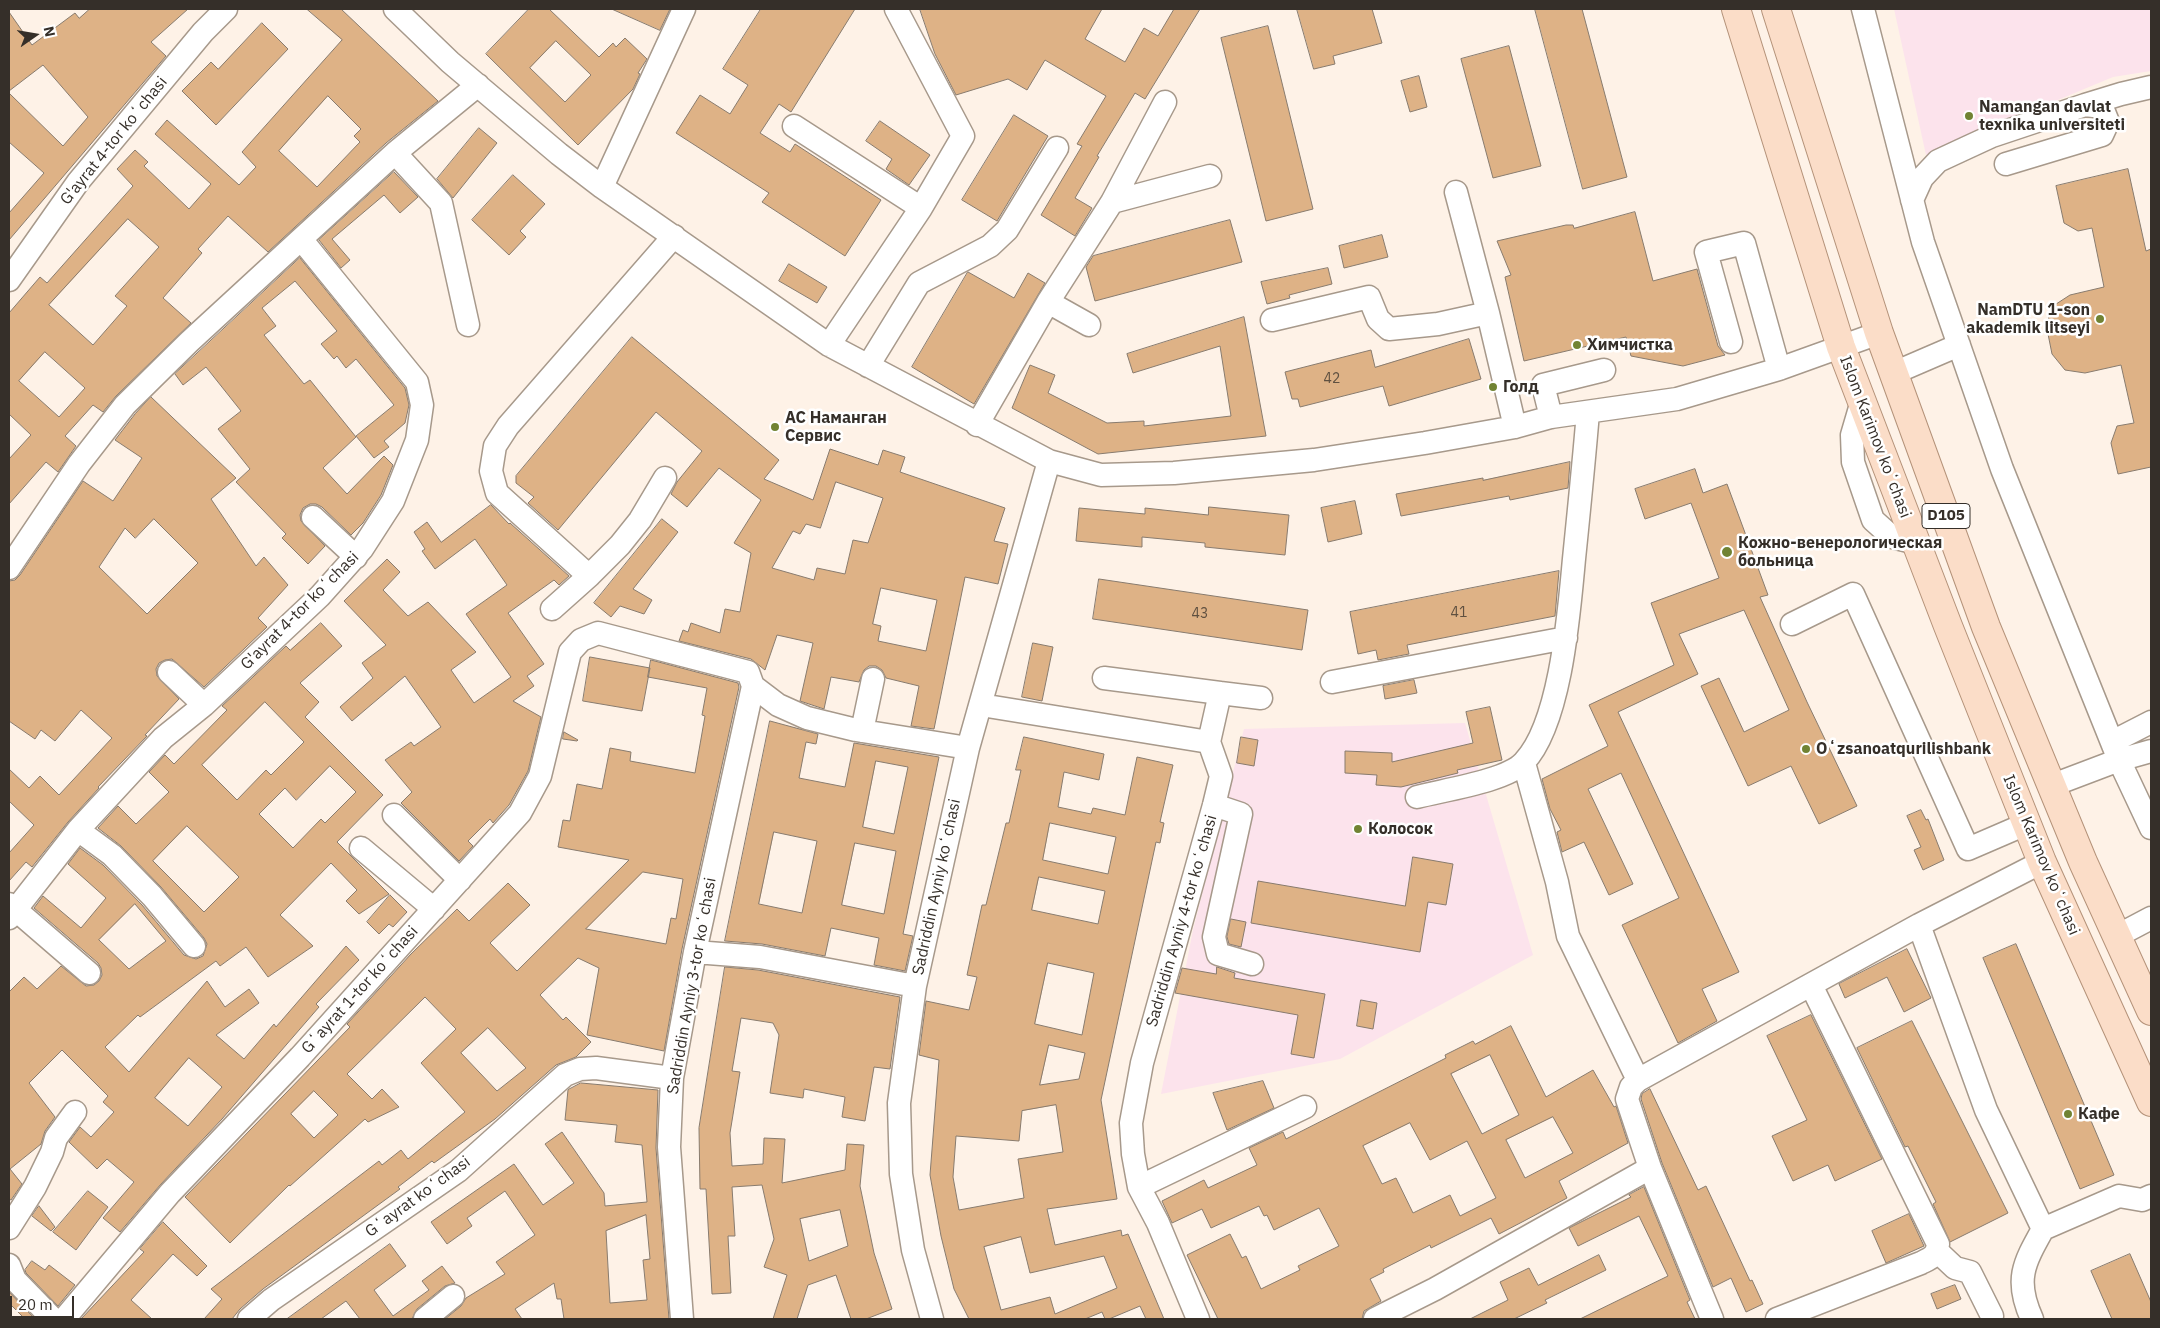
<!DOCTYPE html>
<meta charset="utf-8">
<style>
body{margin:0}
#map{position:relative;width:2160px;height:1328px;overflow:hidden;background:#fef2e7;font-family:"IBM Plex Sans",sans-serif}
canvas{display:block}
.frame{position:absolute;inset:0;border:10px solid #352f29;pointer-events:none}
.north{position:absolute;left:10px;top:10px;width:50px;height:50px;-webkit-text-stroke:4px #fff;paint-order:stroke;rotate:77deg;font-size:14px;font-weight:700;line-height:20px;text-align:center;color:#352f29}
.north::after{content:'';display:block;margin:auto;width:18px;height:22px;background:#352f29;clip-path:polygon(50% 0,100% 100%,50% 72%,0 100%)}
.scale{position:absolute;left:10px;top:1296px;width:64px;height:22px;box-sizing:border-box;border:2px solid #352f29;border-top:0;padding-left:6px;font-size:15px;line-height:18px;white-space:nowrap;color:#352f29;-webkit-text-stroke:4px #fff;paint-order:stroke}
</style>
<div id="map">
<canvas width="2160" height="1328"></canvas>
<div class="frame"></div>
<div class="north">N</div>
<div class="scale">20 m</div>
</div>
<script>
const c = document.querySelector('canvas').getContext('2d');
c.lineJoin = 'round';
function fill(path, color) {
  c.fillStyle = color;
  c.fill(path, 'evenodd');
}
function strokePath(path, color, width, dash) {
  c.strokeStyle = color;
  c.lineWidth = width;
  c.lineCap = dash ? 'butt' : 'round';
  c.setLineDash(dash || []);
  c.stroke(path);
}
function drawText(font, color, halo, rows, align = 'center') {
  c.font = font + ' "IBM Plex Sans",sans-serif';
  c.lineWidth = 5;
  c.setLineDash([]);
  c.textBaseline = 'middle';
  c.strokeStyle = halo;
  c.fillStyle = color;
  for (const [text, x, y, turn = 0] of rows) {
    c.save();
    c.translate(x, y);
    c.rotate((+turn || 0) * Math.PI / 180);
    c.textAlign = isNaN(turn) ? turn : align;
    if (halo) c.strokeText(text, 0, 0);
    c.fillText(text, 0, 0);
    c.restore();
  }
}
const education = new Path2D(`
 M1894,9H2151V71L2113,77L1926,155Z
 M1465,723L1533,955L1340,1059L1161,1094L1193,930L1244,729Z`);
const building = new Path2D(`
 M90,9H188L151,42L166,56L9,240V213L44,173L9,142V93L63,146L88,117L43,65L9,91V12L32,45L75,13L79,18Z
 M307,9H341L438,101L386,143L268,252L228,216L198,249L202,253L163,298L191,323L116,396L103,412L93,405L65,436L76,446L58,472L46,462L9,504V459L31,435L9,414V313L40,277L47,283L133,186L117,169L135,150L148,162L144,166L189,209L211,184L155,134L167,120L239,185L256,167L242,152L342,40ZM328,96L361,129L354,136L360,142L317,187L279,151ZM128,219L159,247L115,296L127,306L93,345L49,305ZM45,352L85,388L59,417L19,381Z
 M529,9H549L599,57L613,43L616,47L625,38L647,59L638,73L640,74L633,89L578,145L486,54ZM556,41L591,75L565,102L530,68Z
 M612,9H670L660,30Z
 M761,9H855L791,112L779,104L760,133L790,152L795,144L881,200L845,256L762,202L769,193L676,133L700,95L730,114L748,85L723,69Z
 M920,9H1102L1085,39L1125,62L1144,28L1158,36L1174,9H1200L1145,99L1135,93L1097,156L1099,157L1075,198L1092,208L1075,236L1041,215L1082,146L1077,144L1106,96L1045,60L1027,90L1008,79L956,95L935,54Z
 M1297,9H1372L1382,43L1333,56L1335,64L1314,69Z
 M1535,9H1582L1627,177L1583,189Z
 M262,23L288,49L216,125L182,91L211,62L218,69Z
 M1268,26L1313,209L1266,221L1221,38Z
 M1509,46L1541,166L1493,178L1461,59Z
 M1419,76L1427,107L1410,112L1401,81Z
 M1014,115L1048,136L997,221L962,200Z
 M880,121L930,155L909,185L886,169L892,159L866,141Z
 M479,128L497,143L453,198L437,179Z
 M2128,169L2146,251L2151,249V467L2118,474L2111,443L2117,426L2134,423L2121,365L2085,373L2065,370L2052,354L2047,329L2050,308L2070,295L2104,287L2092,228L2078,231L2064,223L2056,186Z
 M394,172L418,197L400,213L384,195L332,239L350,260L341,268L319,240Z
 M513,175L545,204L520,231L526,237L509,255L472,220Z
 M1635,212L1653,281L1697,269L1718,346L1725,355L1683,366L1631,356L1626,337L1524,361L1505,277L1511,275L1497,241L1566,225H1573L1574,228Z
 M1230,220L1242,262L1095,301L1086,267L1093,256Z
 M1382,235L1388,257L1344,268L1339,246Z
 M300,258L405,388L409,405L405,423L384,441L389,447L374,458L356,436L394,405L356,359L346,368L337,356L334,359L321,344L337,331L295,281L262,308L276,326L264,335L304,384L310,380L356,437L323,468L347,494L384,456L393,465L381,495L363,523L351,535L322,507L316,504H310L303,508L300,515L301,521L325,546L308,564L282,538L286,534L236,482L250,469L218,429L241,411L206,367L183,385L175,374Z
 M789,264L827,287L817,303L779,281Z
 M1328,268L1332,284L1289,295L1290,298L1267,304L1261,282Z
 M968,272L1014,298L1028,273L1045,283L974,404L912,367Z
 M1244,317L1266,436L1098,454L1012,408L1030,365L1055,375L1048,393L1107,423L1144,421V426L1231,416L1220,346L1133,373L1127,354Z
 M632,337L779,460L764,479L813,500L830,449L878,465L883,450L905,457L900,472L1005,508L994,541L1008,544L998,584L965,577L934,729L911,726L919,686L886,678L882,670L876,666H869L864,670L859,682L831,677L824,709L800,701L813,643L777,635L765,670L751,659L679,641L683,630L688,632L691,623L720,633L725,609L740,612L751,553L734,543L761,500L719,468L687,507L671,494L677,482L702,451L656,412L558,530L528,503L534,497L516,483V476ZM836,482L883,498L868,543L853,540L845,574L817,568L814,580L772,568L793,531L800,534L806,524L820,528ZM881,588L937,600L926,651L878,641L881,626L873,624Z
 M1469,339L1481,379L1389,406L1383,386L1300,407L1298,399H1292L1285,372L1371,350L1375,367Z
 M151,397L236,478L211,499L256,566L264,557L288,585L258,618L267,627L204,687L172,659L165,660L159,663L156,669L157,676L179,699L145,735L147,736L98,787L99,788L68,822L32,867L26,862L9,881V853L34,825L9,801V769L29,788L40,776L59,795L112,738L81,710L55,741L41,730L35,739L9,721V581L15,580L20,575L83,481L113,501L142,458L115,440L135,414ZM154,519L198,563L147,614L99,567L125,528L135,538Z
 M1570,462L1568,488L1510,500L1509,496L1401,516L1396,494L1483,478V480Z
 M1695,469L1703,493L1727,484L1768,595L1760,597L1807,702L1857,806L1819,824L1791,766L1748,786L1701,686L1719,678L1744,732L1789,710L1744,610L1679,634L1698,674L1618,712L1739,972L1702,989L1717,1021L1678,1043L1622,925L1679,898L1621,773L1588,789L1633,884L1609,895L1584,842L1562,852L1557,832L1561,830L1550,809L1542,779L1608,746L1589,705L1674,665L1651,603L1719,578L1691,503L1645,519L1635,489Z
 M1355,501L1362,534L1328,542L1321,508Z
 M491,505L509,524L510,523L569,576L559,585L554,580L508,613L544,664L527,676L534,686L513,701L541,717L528,771L509,805L493,823L490,819L468,841L473,846L459,861L401,803L412,792L385,760L411,742L414,746L441,727L405,676L352,721L340,707L373,678L362,663L386,645L344,601L387,559L400,572L383,590L408,616L428,602L476,652L451,670L474,703L511,677L466,614L507,585L475,539L435,569L422,551L425,549L414,532L427,522L441,542Z
 M1209,507L1289,515L1285,555L1205,547V543L1142,537V547L1076,541L1079,508L1145,514V508L1208,515Z
 M662,519L678,532L633,589L652,600L644,614L620,606L611,617L594,603Z
 M1559,571L1555,616L1407,645L1409,654L1378,660L1376,650L1358,654L1350,612Z
 M1099,579L1308,610L1302,650L1093,619Z
 M321,623L342,646L300,683L319,702L305,717L383,795L337,842L389,894L359,914L346,901L357,890L331,863L280,915L313,946L268,977L246,947L220,966L216,961L140,1017L138,1015L105,1047L129,1072L207,981L225,1007L249,989L259,1003L216,1035L244,1059L274,1024L276,1027L346,946L359,960L316,1004L319,1007L222,1119L161,1184L120,1232L103,1218L134,1182L107,1159L97,1169L69,1142L80,1127L91,1137L114,1112L103,1102L108,1096L62,1050L29,1083L55,1117L45,1131L41,1144L10,1169L22,1184L11,1200L9,1199V992L24,977L37,989L61,966L86,986L94,985L99,981L102,975L101,968L98,963L34,908L43,896L81,928L106,898L68,864L80,848L103,865L142,905L184,955L196,959L203,956L207,944L204,938L161,887L121,846L98,828L118,806L136,824L169,792L149,772L165,755L174,764L227,710L222,706L286,646L290,650ZM265,702L304,742L271,775L266,770L237,800L202,765ZM330,766L356,792L325,823L321,819L293,848L259,814L285,788L296,800ZM187,826L239,877L204,912L153,861ZM135,904L166,941L129,969L99,940ZM189,1058L222,1087L188,1126L155,1098Z
 M1033,643L1053,647L1042,701L1022,697Z
 M590,657L650,668L642,711L583,701Z
 M651,660L738,683L739,687L682,949L664,1051L587,1035L599,968L578,958L540,995L563,1020L566,1017L591,1042L576,1057L556,1065L495,1119L434,1163L432,1161L398,1187L400,1189L263,1289L240,1309L232,1319H204L222,1299L211,1289L379,1161L382,1165L401,1150L408,1159L465,1112L421,1063L456,1029L425,997L347,1074L372,1099L382,1089L399,1107L368,1122L365,1119L290,1186L289,1185L230,1243L185,1197L350,1027L347,1024L411,954L457,909L469,921L508,883L530,905L490,943L517,971L629,860L558,847L563,820L570,821L577,784L602,789L610,748L631,752L630,761L695,773L705,716L702,715L707,688L648,677ZM643,872L683,879L676,919L671,918L666,944L586,929ZM488,1028L526,1068L497,1091L461,1053ZM314,1091L338,1115L314,1138L291,1114Z
 M1414,680L1417,693L1385,699L1383,686Z
 M1490,707L1502,760L1457,770L1458,773L1401,787L1376,785L1377,775L1345,773V751L1392,753V762L1473,743L1466,712Z
 M770,721L818,734L816,744L806,742L799,778L845,787L854,743L939,757L903,934L913,936L905,971L874,965L879,938L831,928L825,956L762,944L725,941ZM876,761L908,767L894,834L863,827ZM774,832L817,841L802,913L759,904ZM855,843L896,851L884,914L842,905Z
 M564,732L578,740L577,741L563,739Z
 M1024,737L1104,754L1099,780L1064,772L1058,807L1091,814L1093,808L1125,815L1137,757L1173,765L1160,822L1164,823L1160,843L1156,842L1101,1100L1117,1199L1047,1209L1055,1245L1121,1230L1122,1236L1128,1234L1164,1319H1146L1140,1306L1109,1319H1105L1102,1312L1085,1319H969L954,1289L941,1236L930,1175L939,1060L919,1055L926,1001L969,1010L977,977L967,975L982,905H986L1006,823H1009L1021,770H1016ZM1050,823L1116,837L1108,874L1043,860ZM1039,877L1105,891L1098,924L1032,910ZM1048,963L1094,973L1082,1035L1035,1024ZM1049,1045L1085,1053L1079,1079L1040,1085ZM1056,1105L1063,1152L1018,1159L1024,1198L959,1210L953,1177L956,1136L1019,1141L1022,1111ZM1021,1237L1030,1273L1104,1256L1117,1288L1055,1314L1050,1297L1001,1310L984,1247Z
 M1241,737L1258,740L1254,766L1237,763Z
 M1921,810L1926,820L1928,819L1944,860L1923,870L1914,850L1921,847L1907,816Z
 M1413,857L1453,864L1446,905L1428,902L1420,952L1251,923L1258,881L1405,906Z
 M390,895L407,912L393,927L389,924L379,934L367,922Z
 M1231,919L1246,922L1241,947L1229,944L1227,937Z
 M2016,944L2114,1175L2080,1189L1983,958Z
 M1907,949L1931,998L1904,1012L1887,977L1845,998L1839,984Z
 M725,967L758,970L900,997L890,1069L874,1067L865,1121L842,1117L845,1097L804,1089L803,1098L770,1093L779,1035L773,1023L741,1018L732,1071L740,1072L730,1133L732,1166L763,1164L764,1138L785,1139L782,1183L845,1170L847,1144L864,1145L860,1186L874,1253L892,1309L866,1319H851L836,1275L808,1285L797,1319H773L787,1275L764,1267L774,1239L762,1185L732,1187L735,1236H728L731,1293L712,1294L706,1189H700L699,1128ZM840,1210L848,1246L809,1261L800,1219Z
 M1217,967L1235,973L1234,978L1325,994L1314,1058L1291,1054L1298,1015L1175,993L1182,968L1216,974Z
 M1361,1000L1377,1003L1373,1029L1357,1026Z
 M1811,1015L1882,1159L1835,1181L1828,1165L1793,1181L1772,1136L1807,1120L1767,1036Z
 M1912,1021L2008,1213L1950,1242L1933,1204L1936,1202L1908,1146L1905,1147L1857,1048Z
 M1511,1026L1546,1097L1593,1070L1614,1107L1616,1106L1628,1143L1559,1181L1567,1198L1524,1221L1499,1234L1491,1218L1431,1248L1430,1245L1383,1269L1384,1272L1370,1279L1381,1301L1364,1311L1362,1319H1218L1187,1255L1230,1234L1242,1258L1246,1256L1261,1289L1300,1270L1298,1266L1339,1246L1319,1208L1274,1230L1267,1215L1264,1216L1259,1206L1211,1228L1202,1209L1172,1223L1162,1201L1204,1180L1208,1188L1257,1165L1249,1148L1283,1132L1286,1139L1446,1058L1445,1055L1473,1041L1475,1044ZM1490,1055L1519,1115L1482,1134L1451,1074ZM1553,1117L1573,1153L1525,1178L1506,1140ZM1410,1123L1430,1160L1467,1141L1496,1198L1460,1216L1450,1195L1413,1213L1396,1178L1382,1184L1363,1146Z
 M1263,1081L1274,1108L1227,1130L1213,1093Z
 M581,1083L658,1090L656,1148L669,1319H564L561,1299H557L554,1283L515,1309L522,1319H445L461,1306L466,1298L505,1274L496,1262L535,1235L505,1191L467,1218L472,1226L447,1244L431,1222L514,1164L543,1205L574,1183L545,1144L562,1132L604,1193L605,1206L647,1202L642,1145L615,1142L617,1125L565,1120L568,1090ZM646,1215L650,1259L643,1260L647,1300L610,1303L606,1231Z
 M1650,1089L1698,1190L1706,1186L1750,1281L1752,1280L1763,1304L1746,1312L1731,1278L1713,1287L1662,1163L1641,1099L1642,1094Z
 M1644,1187L1690,1300L1687,1302L1695,1319H1580L1668,1276L1639,1216L1578,1246L1569,1228L1631,1197L1629,1195Z
 M88,1191L108,1207L76,1250L53,1232Z
 M39,1206L55,1227L51,1231L32,1216Z
 M1909,1214L1924,1246L1886,1263L1872,1231Z
 M163,1222L207,1266L197,1276L173,1254L131,1300L152,1319H81L144,1252L140,1249Z
 M390,1244L406,1266L374,1290L393,1316L429,1290L422,1281L442,1266L455,1283L445,1286L417,1309L412,1319H360L346,1301L321,1319H287Z
 M2130,1254L2151,1302V1319H2112L2091,1271Z
 M1599,1255L1606,1270L1545,1300L1547,1303L1514,1319H1470L1508,1300L1500,1282L1529,1268L1538,1285Z
 M32,1261L45,1270L49,1265L75,1285L58,1306L26,1273L25,1270Z
 M1955,1285L1961,1299L1937,1309L1931,1294Z
 M9,1292L35,1319H25L9,1303Z`);
const minor = new Path2D(`
 M395,9L450,62L559,154L602,187L829,345L1049,461L1101,475L1174,473L1314,460L1425,443L1515,427L1551,417L1677,399L1779,369L1879,333
 M1863,9L1923,242L2002,469L2119,760L2151,828
 M2085,105L2121,94L2151,87
 M794,126L921,208
 M395,153L441,203L468,325
 M602,187L684,9
 M1456,192L1488,313
 M1912,200L1922,178L1938,161L1966,148L1992,136L2085,105L2102,107L2108,122L2102,135L2006,164
 M1112,202L1210,176
 M9,280L78,182L203,32L226,9
 M1048,302L1089,325
 M1272,320L1369,297L1378,319L1389,329L1438,324L1488,313L1515,427
 M1731,342L1706,252L1744,243L1779,369
 M829,345L921,208L963,136L896,9
 M868,366L919,283L990,246L1007,230L1057,148
 M1894,373L1959,345
 M1862,401L1852,435L1853,462L1873,520L1892,537L1917,543
 M1551,417L1543,385L1604,370
 M977,425L1048,302L1112,202L1165,102
 M313,517L356,557
 M9,568L79,464L125,405L189,342L301,239
 M589,576L620,545L640,520L665,478
 M552,609L589,576L497,493L491,471L495,446L508,426L674,236
 M1792,624L1853,594L1968,849L2026,824
 M169,672L204,705
 M1104,678L1220,693L1209,742
 M1332,682L1566,638
 M1220,693L1261,698
 M981,705L1209,742L1221,776L1214,805L1142,1063L1131,1123L1133,1154L1139,1187L1158,1223L1198,1319
 M862,731L873,679
 M2112,742L2151,722
 M1524,763L1557,882L1568,936L1638,1080
 M2053,785L2119,760L2151,751
 M1417,797C1443,790 1507,781 1524,762C1561,723 1569,612 1574,559C1579,510 1584,461 1588,412
 M1214,805L1241,814L1214,937L1218,954L1252,964
 M394,815L460,880
 M78,830L112,855L152,896L194,946
 M361,848L434,909
 M9,904L89,973
 M9,918L78,830L163,738L204,705L320,596L362,549L393,501L417,440L422,405L417,382L301,239L395,153L478,85
 M1919,925L1986,1110L2043,1229C2024,1263 2014,1280 2032,1319
 M2117,936L2151,918
 M695,952L760,957L915,986
 M1650,1168L1627,1099L1631,1087L1638,1080L1919,925L2042,862
 M1139,1187L1305,1107
 M9,1228L35,1187L52,1152L56,1138L75,1112
 M2043,1229L2119,1196L2142,1200L2151,1196
 M1937,1251L1955,1268L1970,1272L1992,1316
 M9,1265L15,1280L53,1319
 M64,1319L170,1193L300,1057L520,813L540,776L570,652L581,640L598,633L748,672L753,686L778,705L807,718L856,730L968,748
 M249,1319L271,1300L458,1171L565,1075L580,1069L596,1068L672,1078
 M425,1319L453,1296
 M682,1319L669,1147L672,1078L695,952L753,686
 M932,1319L913,1250L901,1174L899,1103L915,986L968,748L1049,461
 M1375,1319L1435,1289L1650,1168L1712,1319
 M1777,1319L1921,1263C1931,1258 1937,1256 1938,1244L1811,985`);
const major = new Path2D(`
 M1736,9L1841,347L1948,626L2042,862L2151,1102
 M1776,9L1879,333L1986,627L2083,862L2151,1011`);
const markers = [
 [1969,116,5,"#718333"],
 [2100,319,5,"#718333"],
 [1577,345,5,"#718333"],
 [1493,387,5,"#718333"],
 [775,427,5,"#718333"],
 [1727,552,6,"#718333"],
 [1806,749,5,"#718333"],
 [1358,829,5,"#718333"],
 [2068,1114,5,"#718333"]
];
const numberNames = [
 ["42",1332,379],
 ["41",1459,613],
 ["43",1200,614]
];
const shields = [
 [1946,516,48]
];
const shieldNames = [
 ["D105",1946,516]
];
const poiNames = [
 ["Namangan davlat",1979,107],
 ["texnika universiteti",1979,125],
 ["NamDTU 1-son",2090,310,"right"],
 ["akademik litseyi",2090,328,"right"],
 ["Химчистка",1587,345],
 ["Голд",1503,387],
 ["АС Наманган",785,418],
 ["Сервис",785,436],
 ["Кожно-венерологическая",1738,543],
 ["больница",1738,561],
 ["Oʻzsanoatqurilishbank",1816,749],
 ["Колосок",1368,829],
 ["Кафе",2078,1114]
];
const streetNames = [
 ["G'ayrat 4-tor koʻchasi",114,141,-51],
 ["Islom Karimov koʻchasi",1875,437,69],
 ["G'ayrat 4-tor koʻchasi",300,611,-45],
 ["Islom Karimov koʻchasi",2041,855,67],
 ["Sadriddin Ayniy koʻchasi",937,887,-78],
 ["Sadriddin Ayniy 4-tor koʻchasi",1182,921,-74],
 ["Sadriddin Ayniy 3-tor koʻchasi",692,986,-80],
 ["Gʻayrat 1-tor koʻchasi",360,990,-48],
 ["Gʻayrat koʻchasi",418,1197,-36]
];
fill(education, '#fce3ec');
fill(building, '#deb286');
strokePath(building, '#887b6e', 1);
strokePath(minor, '#a7998b', 25);
strokePath(major, '#b49279', 30);
strokePath(minor, '#fff', 22);
strokePath(major, '#fbddc8', 28);
for (const [x, y, r, color] of markers) {
  const dot = new Path2D();
  dot.arc(x, y, r, 0, 2 * Math.PI);
  c.fillStyle = color;
  c.fill(dot);
  strokePath(dot, '#fff', 2);
}
drawText('14px', '#5f5040', null, numberNames);
for (const [x, y, w] of shields) {
  const box = new Path2D();
  box.roundRect(x - w / 2, y - 12.5, w, 25, 4);
  c.fillStyle = '#fff';
  c.fill(box);
  strokePath(box, '#352f29', 1);
}
drawText('bold 15px', '#352f29', null, shieldNames);
drawText('bold 16px', '#352f29', '#fff', poiNames, 'left');
drawText('16px', '#352f29', '#fff', streetNames);
</script>
